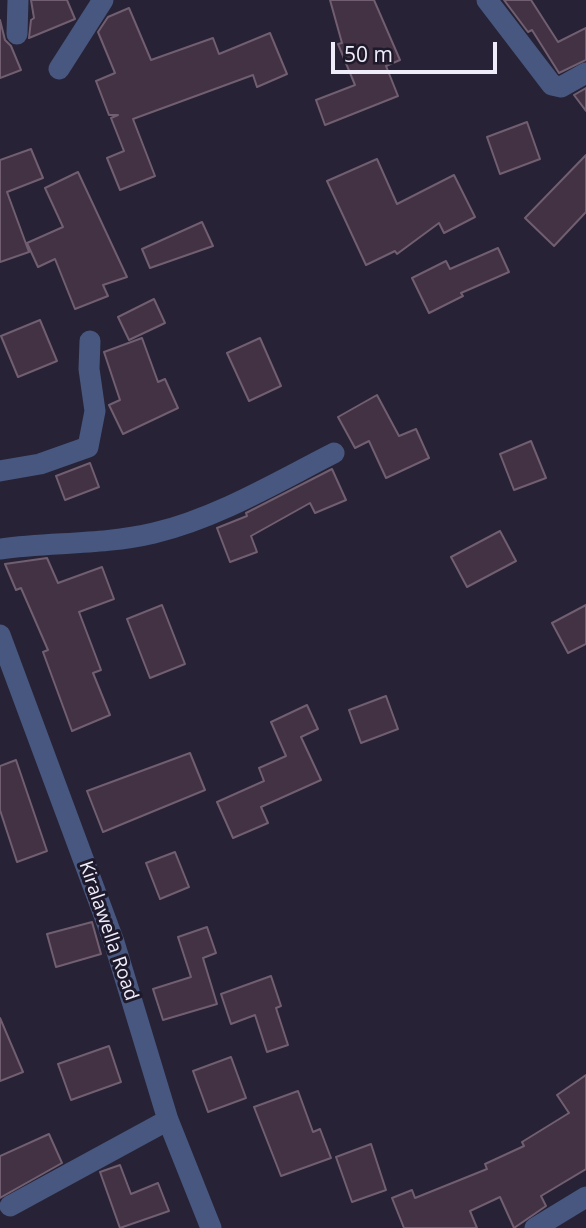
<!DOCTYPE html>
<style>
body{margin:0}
#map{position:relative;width:586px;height:1228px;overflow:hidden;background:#272235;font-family:"Open Sans",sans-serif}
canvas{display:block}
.scale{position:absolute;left:331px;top:42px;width:166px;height:32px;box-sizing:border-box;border:4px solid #efedfa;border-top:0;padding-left:9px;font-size:21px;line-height:24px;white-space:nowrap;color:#efedfa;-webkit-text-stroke:5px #1e192b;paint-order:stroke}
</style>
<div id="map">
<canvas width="586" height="1228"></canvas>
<div class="scale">50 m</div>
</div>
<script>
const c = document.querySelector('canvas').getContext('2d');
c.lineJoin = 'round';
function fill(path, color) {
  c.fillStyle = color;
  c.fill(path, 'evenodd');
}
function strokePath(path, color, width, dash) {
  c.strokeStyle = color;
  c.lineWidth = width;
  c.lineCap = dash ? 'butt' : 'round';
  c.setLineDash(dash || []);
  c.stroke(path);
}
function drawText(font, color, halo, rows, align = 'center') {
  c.font = font + ' "Open Sans",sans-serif';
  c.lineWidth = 6;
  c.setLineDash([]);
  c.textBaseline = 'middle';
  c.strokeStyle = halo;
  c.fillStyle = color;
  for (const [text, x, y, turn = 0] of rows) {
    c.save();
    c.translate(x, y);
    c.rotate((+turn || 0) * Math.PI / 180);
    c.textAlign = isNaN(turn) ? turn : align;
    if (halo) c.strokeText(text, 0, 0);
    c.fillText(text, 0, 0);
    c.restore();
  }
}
const building = new Path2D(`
 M31,0H67L75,19L29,38L31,20L34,18Z
 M330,0H374L400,60L386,66L398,96L325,125L316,100L355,85L338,44L342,43Z
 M504,0H531L558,42L586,28V60L559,73L532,30L528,32Z
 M129,8L151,60L213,38L219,54L270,33L287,74L257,87L253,75L133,119L155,176L120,190L107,158L124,151L111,118L118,115H109L96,81L115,73L98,32L108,17Z
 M0,20L5,40L11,46L21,70L0,78Z
 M586,88V111L574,95Z
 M527,122L540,159L500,174L487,137Z
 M31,149L43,178L7,192L29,252L0,262V160Z
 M586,155V212L554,246L525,218Z
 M377,159L397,204L454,175L475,217L444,233L439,223L397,254L395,251L366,265L327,181Z
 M78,172L127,277L103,285L108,296L75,309L55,259L38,267L27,243L63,227L45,188Z
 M202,222L213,246L150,268L142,249Z
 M498,248L509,272L461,293L463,296L429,313L412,278L446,261L450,269Z
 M154,299L165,323L129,340L118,317Z
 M40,320L57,361L18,377L1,336Z
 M142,338L158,382L165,379L178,408L123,434L109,405L120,400L104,352Z
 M260,338L281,386L249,401L227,353Z
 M377,395L399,436L416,429L429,458L386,478L369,441L355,448L338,417Z
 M531,441L546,478L514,490L500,454Z
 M90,463L99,487L65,500L56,476Z
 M332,469L346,500L315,513L310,503L251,536L257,552L230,562L217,528L247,516L246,513Z
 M500,531L516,561L467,587L451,557Z
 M47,558L58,583L102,567L114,599L79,612L101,670L93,673L110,715L72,731L43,652L48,650L21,588L16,590L5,564Z
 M162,605L185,664L150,678L127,619Z
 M586,605V644L568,653L552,623Z
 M386,696L398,729L361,743L349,710Z
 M307,705L318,729L301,737L321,780L261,807L268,823L233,838L217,802L264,781L259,768L286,756L271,722Z
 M190,753L205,790L103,832L87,791Z
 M16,760L47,851L17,862L0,810V766Z
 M175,852L189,887L160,899L146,863Z
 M92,922L101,954L56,967L47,934Z
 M207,927L216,953L203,958L217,1004L163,1020L153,989L191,977L178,937Z
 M271,976L281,1006L276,1008L288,1045L267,1052L255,1015L231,1024L221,994Z
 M0,1018L23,1072L0,1081Z
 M109,1046L121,1082L71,1100L58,1064Z
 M231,1057L246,1098L208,1112L193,1071Z
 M586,1075V1169L541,1196L546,1206L514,1228L500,1197L470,1211L477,1228H404L392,1198L412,1190L415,1198L487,1169L485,1164L524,1146L522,1142L569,1113L557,1095Z
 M298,1091L313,1132L320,1129L331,1158L281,1176L254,1107Z
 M49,1134L62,1163L0,1198V1156Z
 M371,1144L386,1190L352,1202L336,1157Z
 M120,1165L131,1194L158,1183L169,1211L120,1228L100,1172Z`);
const street = new Path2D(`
 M487,0L552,85L561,87L586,73
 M17,34L18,0
 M59,69L103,0
 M0,471L40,464L88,447L95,411L89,369L90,341
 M0,549C51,542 104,545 154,533C217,518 277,482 334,453
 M0,635L114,942L168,1120L211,1228
 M10,1206L168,1120
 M535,1228L586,1197`);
const streetNames = [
 ["Kiralawella Road",108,931,71]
];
fill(building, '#423243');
strokePath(building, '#715f71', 2);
strokePath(street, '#47577f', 21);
drawText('19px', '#efedfa', '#1e192b', streetNames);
</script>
